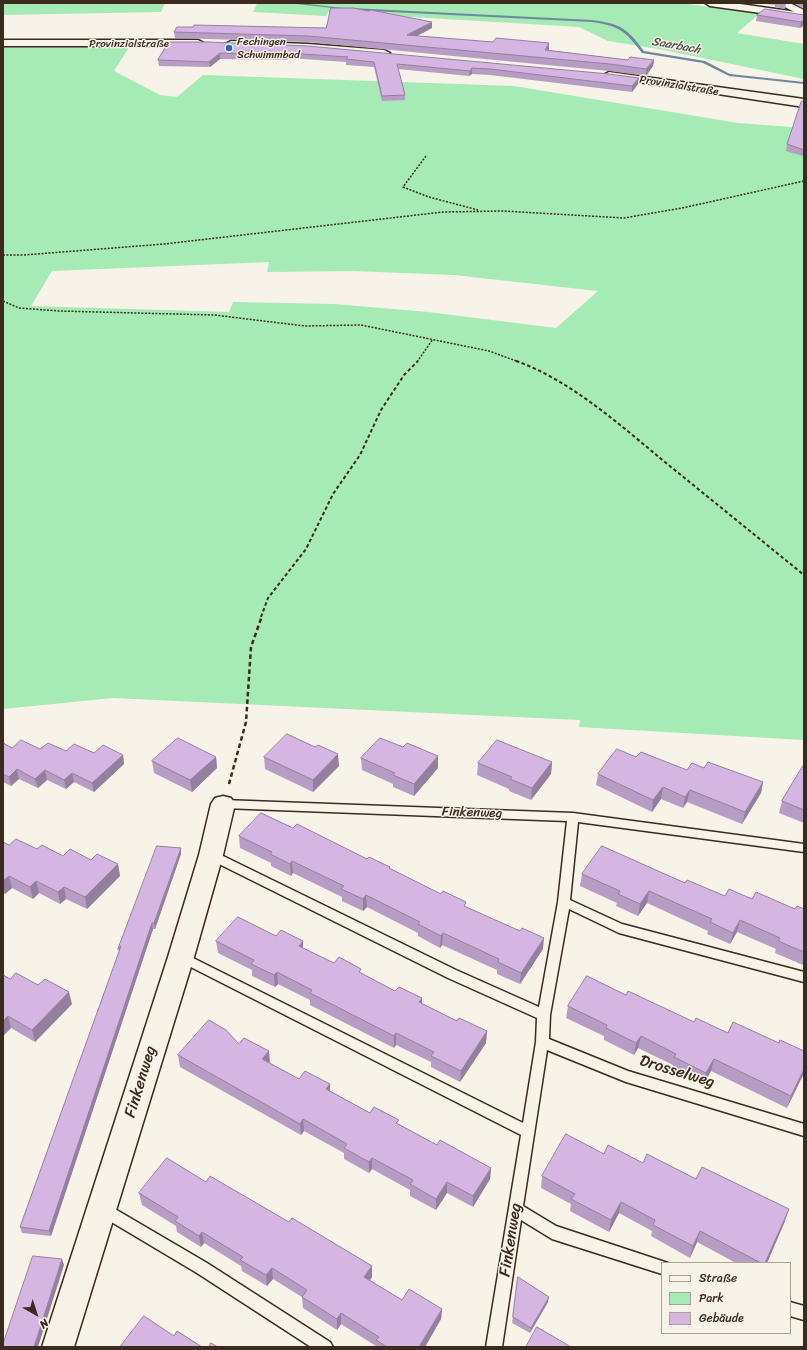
<!DOCTYPE html>
<meta charset="utf-8">
<style>
body{margin:0}
#map{position:relative;width:807px;height:1350px;overflow:hidden;background:#f7f3e8;font-family:Sriracha,sans-serif}
canvas{display:block}
.frame{position:absolute;inset:0;border:4px solid #3b2a1e;pointer-events:none}
.legend{position:absolute;left:661px;top:1262px;width:130px;height:72px;box-sizing:border-box;background:#f7f3e8;border:1px solid #aca397;margin:0;padding:5px 7px;list-style:none;font-size:12px;color:#3b2a1e}
.legend li{display:flex;align-items:center;gap:8px;height:20px}
.legend b{width:20px;border:1px solid #aca397}
.north{position:absolute;left:16px;top:1294px;width:40px;height:40px;-webkit-text-stroke:3px #f7f3e8;paint-order:stroke;rotate:141deg;font-size:11px;font-weight:700;line-height:16px;text-align:center;color:#3b2a1e}
.north::after{content:'';display:block;margin:auto;width:14px;height:18px;background:#3b2a1e;clip-path:polygon(50% 0,100% 100%,50% 72%,0 100%)}
</style>
<div id="map">
<canvas width="807" height="1350"></canvas>
<div class="frame"></div>
<ul class="legend">
<li><b style="height:5px;background:#f7f3e8"></b>Straße</li>
<li><b style="height:11px;background:#a6eab5"></b>Park</li>
<li><b style="height:11px;background:#d5b6e3"></b>Gebäude</li>
</ul>
<div class="north">N</div>
</div>
<script>
const c = document.querySelector('canvas').getContext('2d');
c.lineJoin = 'round';
function fill(path, color) {
  c.fillStyle = color;
  c.fill(path, 'evenodd');
}
function strokePath(path, color, width, dash) {
  c.strokeStyle = color;
  c.lineWidth = width;
  c.lineCap = dash ? 'butt' : 'round';
  c.setLineDash(dash || []);
  c.stroke(path);
}
function drawText(font, color, halo, rows, align = 'center') {
  c.font = font + ' Sriracha,sans-serif';
  c.lineWidth = 3;
  c.setLineDash([]);
  c.textBaseline = 'middle';
  c.strokeStyle = halo;
  c.fillStyle = color;
  for (const [text, x, y, turn = 0] of rows) {
    c.save();
    c.translate(x, y);
    c.rotate((+turn || 0) * Math.PI / 180);
    c.textAlign = isNaN(turn) ? turn : align;
    if (halo) c.strokeText(text, 0, 0);
    c.fillText(text, 0, 0);
    c.restore();
  }
}
const green = new Path2D(`
 M3,3H165L161,12L3,15Z
 M241,3H682L759,14L737,33L804,44V79L659,49L608,41L579,27L328,12L326,16L253,12L257,4Z
 M3,46H130L114,71L160,95L177,97L203,75L514,86L738,123L804,128V740L579,727L580,720L113,698L3,709ZM269,262L267,272L353,271L454,275L598,291L556,328L428,312L334,304L233,302L229,312L31,306L52,271Z`);
const stream = new Path2D(`
 M288,3H300L343,8L341,9Z
 M351,8L592,20C621,24 627,28 644,51L705,61L730,74L804,82V84L729,76L703,63L642,53C625,31 620,26 592,22L350,10Z`);
const pathFar2 = new Path2D(`
 M426,156L403,187L429,197L478,210
 M3,255H24L164,244L443,212L503,211L624,218L682,208L804,181
 M3,301L19,308L59,311L214,315L305,326L361,325L489,351L519,362
 M417,362L433,339`);
const pathFar1 = new Path2D(`
 M516,361C568,379 618,423 660,458C708,497 756,536 804,575
 M261,617L268,598L306,549L333,494L360,455L381,410L404,375L418,361`);
const path = new Path2D(`
 M229,784L246,722L251,647L262,616`);
const service = new Path2D(`
 M223,800L573,813L804,844V852L578,822L570,900L622,924L804,972V982L619,933L569,909L550,1015L549,1039L628,1071L804,1124V1136L626,1082L547,1050L523,1206L556,1226L668,1263H662V1274L552,1239L521,1220L502,1347H486L521,1135L177,960L175,957L177,954L181,952L523,1123L536,1042L537,1018L448,978L207,858L205,855L207,852L211,851L215,852L456,970L539,1007L558,902L567,821L223,808L219,807L217,804L219,801Z
 M103,1202L207,1263L330,1342L333,1347H311L197,1273L98,1214L96,1209L98,1204Z
 M790,1302L804,1306V1320L790,1316Z`);
const minor = new Path2D(`
 M777,3H790L804,10V17Z
 M223,796L231,798L235,804L223,855L194,957L74,1347H42L168,957L199,855L211,804L215,798Z`);
const secondary = new Path2D(`
 M705,3H733L804,13V19L710,6Z
 M3,40H198L204,43L198,46H3Z
 M231,41L308,44L384,50L390,53L384,56L227,46L225,44Z
 M609,72L804,99V107L605,77L603,75Z`);
const wall = new Path2D(`
 M757,3H786L785,9L775,7V5Z
 M793,3H804V9Z
 M757,15H804V25L800,28L756,21Z
 M326,28H432L417,36L493,42L549,43V49L548,50L628,60H654L653,66L646,76L609,71L308,42L175,38L174,32Z
 M169,42L639,78L638,84L632,92L490,75L472,74L469,76L398,69L405,95V100L382,101L374,67L346,65V62L288,58L287,60L220,59L210,67L159,66L158,60Z
 M804,101V152L803,156L786,151L787,144Z
 M3,743L12,748L123,755L124,764L94,792L74,782L66,789L47,780L38,788L19,779L11,786L3,782Z
 M216,757L217,768L192,792L154,773L152,761Z
 M264,757L339,766L313,792L265,769Z
 M636,757L687,770L704,768L763,782L761,793L742,824L687,802L683,808L661,799L652,812L596,785L598,774Z
 M361,758L438,768L414,796L393,787V784L362,770Z
 M552,762L551,774L531,800L509,791V789L477,775L478,763Z
 M804,766V823L779,813L782,801Z
 M293,828L390,869L466,907L543,949L520,984L497,974V970L442,945L440,948L418,936V933L367,907L363,911L342,901V897L293,873L291,876L271,866V863L240,848L239,836Z
 M3,842L9,845L37,849L63,856L118,864L120,876L87,909L66,899L60,904L39,893L33,899L12,888L5,894L3,893Z
 M181,848V854L155,929H153L51,1236L22,1233L20,1227L119,952L118,949Z
 M582,874L685,883L725,896L752,899L795,909H804V963L803,965L775,953L776,949L737,932L730,944L707,934L708,931L647,903L638,916L616,906L617,903L580,886Z
 M276,936L303,948L334,963L361,974L457,1021L487,1031L486,1043L460,1082L431,1067V1062L396,1045L394,1048L310,1005V1000L278,984L275,987L252,976V970L218,953L216,941Z
 M3,975L10,979L72,1004L35,1042L11,1028L4,1035L3,1034Z
 M626,995L694,1022L804,1073L787,1108L711,1071L703,1085L672,1069L673,1065L638,1048L634,1055L604,1040V1036L566,1018L568,1006Z
 M239,1044L270,1063L299,1079L330,1084V1091L370,1113L399,1124L437,1145L491,1168L490,1179L473,1207L447,1193L436,1210L410,1196V1190L372,1169L369,1173L344,1159V1153L304,1131L301,1135L180,1067L178,1055Z
 M604,1154L643,1163L696,1179L785,1221L767,1263H736L697,1242L690,1258L651,1236L652,1231L619,1213L609,1232L570,1211L571,1204L541,1188L542,1176Z
 M206,1182L289,1222L372,1266V1277L370,1280L402,1300L442,1309L441,1319L425,1347H376V1346L341,1324L337,1330L303,1308L302,1297L273,1279L267,1286L242,1271L241,1266L204,1243L201,1247L177,1232L176,1226L142,1205L139,1193Z
 M518,1277L548,1302L530,1333L512,1323Z`);
const shadedWall = new Path2D(`
 M804,20V25L800,28L801,22Z
 M432,22V28L407,41V35Z
 M549,43V49L545,56V50Z
 M220,53V59L210,67L209,62Z
 M287,53L288,58L287,60L286,55Z
 M654,60L653,66L646,76V69Z
 M472,68V74L469,76L470,71Z
 M639,78L638,84L632,92V86Z
 M338,754L339,766L313,792V780Z
 M123,755L124,764L94,792L92,783Z
 M438,756V768L414,796V784Z
 M216,757L217,768L192,792L190,780Z
 M552,762L551,774L531,800L532,788Z
 M17,769L19,779L11,786L9,777Z
 M45,770L47,780L38,788L35,779Z
 M72,773L74,782L66,789L64,780Z
 M763,782L761,793L742,824L745,812Z
 M663,787L661,799L652,812L653,800Z
 M690,790L687,802L683,808L685,797Z
 M181,848V854L155,929L154,923Z
 M292,861L293,873L291,876L290,864Z
 M118,864L120,876L87,909L85,897Z
 M9,876L12,888L5,894L3,887V881Z
 M36,881L39,893L33,899L30,887Z
 M64,887L66,899L60,904L58,892Z
 M649,891L647,903L638,916L640,904Z
 M366,895L367,907L363,911V899Z
 M740,920L737,932L730,944L733,933Z
 M152,923L153,929L51,1236L49,1231Z
 M443,933L442,945L440,948L441,936Z
 M544,938L543,949L520,984L521,973Z
 M303,941V953L299,946Z
 M277,972L278,984L275,987L274,975Z
 M69,992L72,1004L35,1042L32,1030Z
 M422,998V1010L419,1002Z
 M8,1016L11,1028L4,1035L3,1032V1021Z
 M487,1031L486,1043L460,1082L461,1071Z
 M396,1033V1045L394,1048V1036Z
 M641,1036L638,1048L634,1055L636,1043Z
 M269,1051L270,1063L262,1059Z
 M714,1059L711,1071L703,1085L706,1073Z
 M804,1069V1073L787,1108L791,1096Z
 M330,1084V1096L326,1089Z
 M303,1119L304,1131L301,1135L300,1124Z
 M372,1158V1169L369,1173V1162Z
 M491,1168L490,1179L473,1207V1196Z
 M447,1182V1193L436,1210V1199Z
 M621,1202L619,1213L609,1232L611,1220Z
 M789,1209L785,1221L767,1263H765Z
 M700,1231L697,1242L690,1258L693,1246Z
 M202,1232L204,1243L201,1247L199,1236Z
 M62,1259L64,1265L38,1347H34Z
 M372,1266V1277L364,1288V1277Z
 M272,1268L273,1279L267,1286L266,1275Z
 M549,1297L548,1302L530,1333L531,1328Z
 M442,1309L441,1319L425,1347H419Z
 M341,1313V1324L337,1330V1319Z`);
const building = new Path2D(`
 M331,8H354L368,11L371,10L432,22L407,35L493,42L496,38L549,43L545,50L628,60L630,57L654,60L646,69L610,64L308,36L174,32L177,27H193L194,25L326,28Z
 M765,9L804,15V20L801,22L757,15Z
 M169,42H208L308,46L609,74L639,78L632,86L490,69L472,68L470,71L397,64L405,95L382,96L374,62L346,59L348,57L287,53L286,55L220,53L209,62L158,60Z
 M804,101V150L787,144L801,102Z
 M287,734L315,747L318,745L338,754L313,780L264,757Z
 M178,738L216,757L190,780L152,761Z
 M380,738L403,747L407,743L438,756L414,784L393,775L395,773L361,758Z
 M21,740L40,749L48,743L66,751L74,744L94,753L103,745L123,755L92,783L72,773L64,780L45,770L35,779L17,769L9,777L3,774V743L12,748Z
 M497,740L552,762L532,788L510,779L512,777L478,763Z
 M617,749L636,757L641,752L687,770L692,763L704,768L708,762L763,782L745,812L690,790L685,797L663,787L653,800L598,774Z
 M803,766H804V810L782,801Z
 M261,813L293,828L297,824L367,859L369,857L390,867L389,868L441,894L443,891L466,902L464,906L520,931L522,928L544,938L521,973L498,962L499,959L443,933L441,936L418,924L420,922L366,895L363,899L341,889L344,886L292,861L290,864L270,854L272,852L239,836Z
 M16,839L37,849L42,845L63,856L70,849L91,860L97,854L118,864L85,897L64,887L58,892L36,881L30,887L9,876L3,881V842L9,845Z
 M157,846L181,848L154,923H152L49,1231L20,1227L121,946L118,949Z
 M602,846L685,883L687,880L725,896L729,889L752,899L756,892L795,909L797,906L804,909V952L778,941L780,938L740,920L733,933L710,922L712,919L649,891L640,904L618,894L620,891L582,874Z
 M238,917L276,936L281,930L303,941L299,946L334,963L339,957L361,969L359,972L395,991L399,987L422,998L419,1002L457,1021L459,1018L487,1031L461,1071L431,1056L434,1052L396,1033L394,1036L310,993L312,990L277,972L274,975L251,964L254,960L216,941Z
 M16,973L38,985L45,979L69,992L32,1030L8,1016L3,1021V975L10,979Z
 M587,976L626,995L628,991L694,1022L696,1018L728,1033L733,1022L779,1043L780,1040L804,1051V1069L791,1096L714,1059L706,1073L674,1057L676,1054L641,1036L636,1043L606,1028L607,1025L568,1006Z
 M209,1020L226,1030L239,1044L244,1038L269,1051L262,1059L299,1079L305,1071L330,1084L326,1089L370,1113L374,1107L399,1120L396,1123L437,1145L440,1140L491,1168L473,1196L447,1182L436,1199L410,1184L413,1180L372,1158L369,1162L344,1148L347,1144L303,1119L300,1124L178,1055Z
 M566,1134L604,1154L608,1145L643,1163L647,1154L696,1179L702,1167L789,1209L765,1263H761L700,1231L693,1246L653,1225L655,1220L621,1202L611,1220L571,1199L575,1194L542,1176Z
 M167,1158L206,1182L210,1176L289,1222L292,1218L372,1266L364,1277L402,1300L409,1289L442,1309L419,1347H387L376,1340L379,1337L341,1313L337,1319L302,1297L307,1290L272,1268L266,1275L240,1260L243,1257L202,1232L199,1236L175,1221L178,1217L139,1193Z
 M33,1256L62,1259L34,1347H3V1344Z
 M518,1277L549,1297L531,1328L513,1317Z
 M144,1316L174,1336L177,1331L202,1347H120Z
 M537,1327L571,1347H526Z
 M211,1343L218,1347H209Z`);
const markers = [
 [229,48,4,"#1f6fb2"]
];
const farPoinames = [
 ["Fechingen",237,42],
 ["Schwimmbad",237,55]
];
const farStreetnames = [
 ["Provinzialstraße",129,44],
 ["Provinzialstraße",679,86,9]
];
const farWaternames = [
 ["Saarbach",676,46,10]
];
const streetNames = [
 ["Finkenweg",472,813,2]
];
const nearStreetnames = [
 ["Drosselweg",677,1072,17],
 ["Finkenweg",141,1082,-73],
 ["Finkenweg",511,1240,-81]
];
fill(green, '#a6eab5');
fill(stream, '#6f889b');
strokePath(service, '#3b2a1e', 3);
strokePath(minor, '#3b2a1e', 3);
strokePath(secondary, '#3b2a1e', 3);
strokePath(pathFar2, '#3b2a1e', 1.5, [2, 1.5]);
strokePath(pathFar1, '#3b2a1e', 2, [3.5, 2.5]);
strokePath(path, '#3b2a1e', 2.5, [4.5, 3]);
fill(service, '#f7f3e8');
fill(minor, '#f7f3e8');
fill(secondary, '#f7f3e8');
fill(wall, '#b79dc3');
fill(shadedWall, '#957f9f');
fill(building, '#d5b6e3');
strokePath(building, '#957f9f', 1);
for (const [x, y, r, color] of markers) {
  const dot = new Path2D();
  dot.arc(x, y, r, 0, 2 * Math.PI);
  c.fillStyle = color;
  c.fill(dot);
  strokePath(dot, '#f7f3e8', 1.5);
}
drawText('11px', '#3b2a1e', '#f7f3e8', farPoinames, 'left');
drawText('11px', '#3b2a1e', '#f7f3e8', farStreetnames);
drawText('italic 12px', '#505152', '#f7f3e8', farWaternames);
drawText('13px', '#3b2a1e', '#f7f3e8', streetNames);
drawText('16px', '#3b2a1e', '#f7f3e8', nearStreetnames);
</script>
